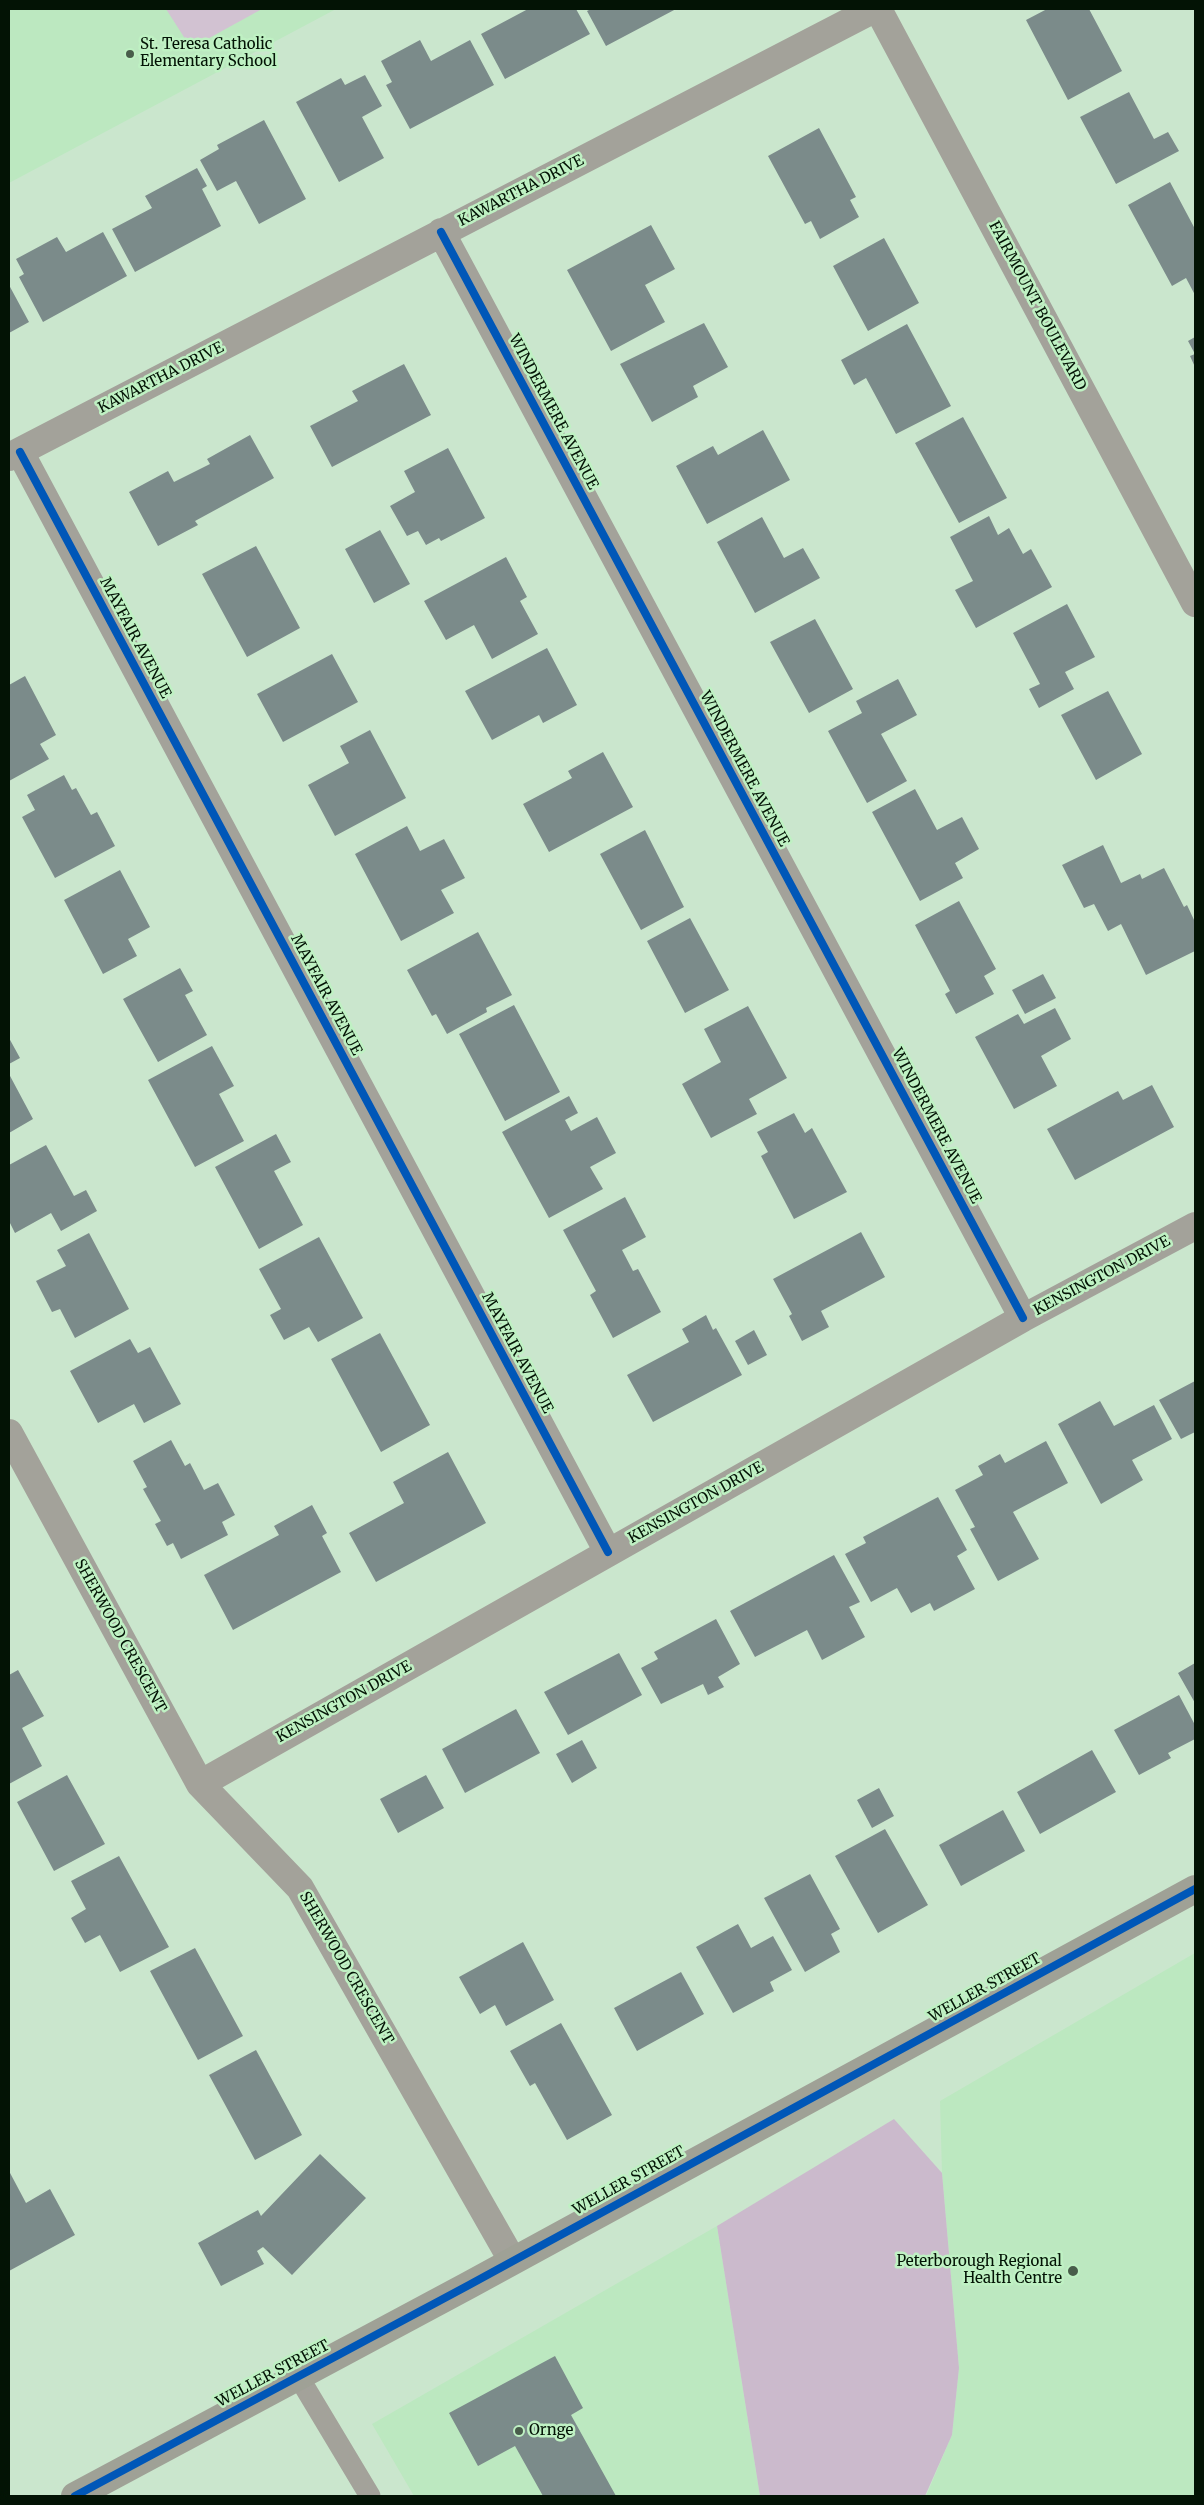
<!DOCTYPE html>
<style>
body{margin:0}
#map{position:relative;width:1204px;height:2505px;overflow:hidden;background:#cae6cd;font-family:Merriweather,serif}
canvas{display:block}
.frame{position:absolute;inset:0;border:10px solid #031305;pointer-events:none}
</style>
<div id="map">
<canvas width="1204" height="2505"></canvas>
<div class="frame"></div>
</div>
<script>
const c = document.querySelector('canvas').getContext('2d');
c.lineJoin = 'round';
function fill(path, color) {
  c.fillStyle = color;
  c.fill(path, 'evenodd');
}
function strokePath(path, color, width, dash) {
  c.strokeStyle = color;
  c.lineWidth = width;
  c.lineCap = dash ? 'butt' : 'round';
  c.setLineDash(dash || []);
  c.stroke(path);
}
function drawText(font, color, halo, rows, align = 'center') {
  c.font = font + ' Merriweather,serif';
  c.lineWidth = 5;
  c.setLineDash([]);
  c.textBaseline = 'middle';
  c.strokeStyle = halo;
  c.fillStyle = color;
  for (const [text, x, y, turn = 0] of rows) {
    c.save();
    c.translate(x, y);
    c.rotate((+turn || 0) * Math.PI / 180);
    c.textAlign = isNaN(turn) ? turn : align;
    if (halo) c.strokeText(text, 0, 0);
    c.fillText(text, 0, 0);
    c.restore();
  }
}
const built = new Path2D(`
 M9,9H336L9,183Z
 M1195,1953V2496H926L952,2435L959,2368L942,2173L940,2101Z
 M717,2226L760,2496H414L372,2424Z`);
const green = new Path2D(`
 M166,9H262L191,48Z`);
const forest = new Path2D(`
 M894,2119L942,2173L959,2368L952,2435L925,2496H760L717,2226Z`);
const building = new Path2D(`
 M528,9H576L590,34L505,79L481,34Z
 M591,9H676L606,46L587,11Z
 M1047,9H1089L1122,71L1068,100L1026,20Z
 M420,40L431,61L470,40L494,85L410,129L386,85L392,82L381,61Z
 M365,75L382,106L362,117L384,158L339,182L296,102L341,78L345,85Z
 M1129,92L1154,139L1168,132L1179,151L1116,184L1080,117Z
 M264,120L306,199L259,224L236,181L217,191L200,160L219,149L217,145Z
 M819,128L856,197L850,200L859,217L820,239L811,221L805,224L768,156Z
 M197,168L207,186L202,189L221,226L135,272L112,229L152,208L145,196Z
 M1170,182L1195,229V295L1186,278L1172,286L1128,205Z
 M651,225L675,269L645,285L665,322L611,351L567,270Z
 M103,232L127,276L43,322L19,277L24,274L16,259L57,237L66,252Z
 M884,238L919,303L868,331L833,266Z
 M9,285L29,322L9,333Z
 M704,323L728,367L693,386L698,397L652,422L620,364Z
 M907,324L951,406L896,434L866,378L854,385L841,360Z
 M1195,337V367L1190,356L1195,354L1188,341Z
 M404,364L431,415L332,467L310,426L358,401L352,391Z
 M963,417L1007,498L959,523L915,443Z
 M763,430L790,480L707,524L676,466L713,446L718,455Z
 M250,435L274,478L195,521L198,525L158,546L129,492L168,471L174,482L210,464L207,459Z
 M448,448L485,518L441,541L439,538L426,545L418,531L407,536L390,506L415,492L404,471Z
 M989,516L998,535L1009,528L1023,554L1031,549L1052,587L976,628L955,590L973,581L950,537Z
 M762,517L784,558L803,548L820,578L755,613L717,542Z
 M380,530L410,584L374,603L345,549Z
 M256,546L300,628L247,657L202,574Z
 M506,557L527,597L520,601L538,634L492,659L474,625L446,640L424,601Z
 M1067,604L1095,657L1065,672L1074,689L1039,708L1029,689L1040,684L1013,633Z
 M815,619L853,689L809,713L770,642Z
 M547,648L577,705L543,723L539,715L492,740L465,691Z
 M332,654L358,702L283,742L257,694Z
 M25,676L56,735L40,744L49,759L9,781V685Z
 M898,679L917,715L881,734L907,781L867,803L828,731L862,713L856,701Z
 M1108,691L1142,754L1096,780L1061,715Z
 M370,730L406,798L335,836L308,785L349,763L340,746Z
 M603,752L633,807L549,852L523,804L572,778L568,771Z
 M64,775L72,790L76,788L91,815L97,812L115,846L55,878L22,817L35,810L27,795Z
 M915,789L937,830L962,817L979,849L955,863L963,878L920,901L872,812Z
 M407,826L420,851L444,839L465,878L441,890L454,913L401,941L355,854Z
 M645,830L684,907L641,930L600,854Z
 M1103,845L1121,883L1140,874L1142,879L1164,868L1184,907L1187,905L1195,922V951L1146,975L1121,924L1108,931L1094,904L1084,908L1062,865Z
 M120,870L150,927L128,939L137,956L103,974L64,900Z
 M959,901L996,969L984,976L994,994L956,1014L945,994L950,991L915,925Z
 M690,918L729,990L685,1013L647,941Z
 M478,932L512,995L486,1008L487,1012L447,1034L436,1014L432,1016L407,970Z
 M180,968L193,991L185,995L207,1035L158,1062L123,999Z
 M1043,974L1056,998L1025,1014L1012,990Z
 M514,1005L560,1092L505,1121L459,1034Z
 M748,1006L787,1078L749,1099L757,1114L711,1138L682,1084L721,1062L704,1029Z
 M1055,1008L1071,1039L1041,1056L1057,1086L1014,1109L975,1037L1018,1014L1024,1024Z
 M9,1038L20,1058L9,1064Z
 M212,1046L234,1086L219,1094L244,1141L195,1167L148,1080Z
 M9,1074L33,1119L9,1133Z
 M1152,1085L1174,1127L1075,1180L1047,1129L1118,1091L1123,1100Z
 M569,1096L578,1113L565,1120L571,1131L597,1117L616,1153L590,1167L603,1189L549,1218L502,1132Z
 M794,1113L805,1133L812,1128L847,1192L794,1219L761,1156L768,1152L757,1132Z
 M276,1134L291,1162L274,1171L303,1225L259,1249L215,1167Z
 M46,1145L74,1196L86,1190L97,1211L61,1231L51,1213L15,1233L9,1221V1165Z
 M625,1197L646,1237L622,1250L633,1271L638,1269L661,1312L613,1338L590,1295L596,1291L563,1230Z
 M861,1232L885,1277L821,1311L829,1327L802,1341L789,1316L792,1314L773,1279Z
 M89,1233L129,1309L75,1338L60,1309L52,1312L36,1281L66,1266L57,1250Z
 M319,1237L363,1318L318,1342L309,1327L284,1340L270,1315L281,1309L259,1269Z
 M706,1315L713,1330L716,1328L742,1375L653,1422L627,1375L689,1342L682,1329Z
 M754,1330L767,1355L748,1365L735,1341Z
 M380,1333L430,1425L381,1452L331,1359Z
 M130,1339L138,1353L150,1347L181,1404L144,1423L134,1404L98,1423L70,1371Z
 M1195,1381V1432L1181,1439L1159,1400Z
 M1100,1401L1114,1426L1154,1405L1172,1439L1132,1460L1143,1480L1101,1504L1058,1424Z
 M171,1440L185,1466L190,1463L204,1490L218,1483L235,1515L222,1522L228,1535L181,1559L173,1543L167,1546L155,1524L161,1521L143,1489L147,1487L133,1461Z
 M1046,1441L1068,1483L1013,1512L1039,1559L998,1581L970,1529L975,1527L955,1490L983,1475L978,1466L1000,1454L1005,1463Z
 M448,1452L486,1523L376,1582L349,1533L404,1503L393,1482Z
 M938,1497L967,1550L957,1556L975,1589L934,1611L930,1603L911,1613L897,1588L871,1602L845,1554L866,1543L863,1537Z
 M312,1505L327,1533L322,1536L341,1572L233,1630L204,1575L279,1535L274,1526Z
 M834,1555L860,1602L849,1607L865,1637L822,1660L807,1630L755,1657L730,1611Z
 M716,1619L740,1664L718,1677L724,1687L708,1695L703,1684L661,1704L641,1668L658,1659L654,1652Z
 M619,1653L642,1695L568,1735L544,1692Z
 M1195,1663V1703L1178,1673Z
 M18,1670L44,1716L22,1728L42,1766L9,1784V1675Z
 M1179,1695L1195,1725V1739L1168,1753L1171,1758L1139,1775L1114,1730Z
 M516,1709L540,1753L465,1793L442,1749Z
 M582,1740L597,1768L572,1783L556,1754Z
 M1092,1750L1116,1792L1040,1834L1017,1792Z
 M67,1775L105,1844L54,1871L17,1802Z
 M426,1775L444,1808L398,1833L380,1799Z
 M879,1788L894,1816L872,1828L857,1800Z
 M1003,1810L1025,1851L961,1886L939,1845Z
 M885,1829L928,1905L878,1933L835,1856Z
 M119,1856L169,1947L120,1972L100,1935L85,1943L71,1918L86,1909L71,1881Z
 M810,1874L840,1929L831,1934L840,1952L805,1972L764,1898Z
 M738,1924L751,1948L773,1936L792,1970L770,1982L774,1991L733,2013L696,1947Z
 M523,1942L554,2000L506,2026L495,2005L480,2014L459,1977Z
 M195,1948L243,2036L198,2060L150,1971Z
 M681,1972L704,2014L637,2051L614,2008Z
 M561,2023L612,2115L567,2140L535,2083L530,2086L510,2051Z
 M256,2050L302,2135L255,2160L209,2075Z
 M320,2154L366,2198L292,2275L263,2247L257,2251L264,2264L221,2286L198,2243L258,2210L261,2216Z
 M9,2171L26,2203L50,2189L75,2235L9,2271Z
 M555,2356L583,2408L571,2415L616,2496H543L515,2446L478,2466L449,2413Z`);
const lane = new Path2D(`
 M298,2376L370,2496`);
const street = new Path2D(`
 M878,9L1195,603
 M441,232L1023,1318
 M20,452L608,1552
 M9,457L874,9
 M9,1433L200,1784L300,1888L512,2260
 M200,1784L1023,1318L1195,1226`);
const secondary = new Path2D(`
 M75,2496L469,2285L1195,1889`);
const cycleway = new Path2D(`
 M441,232L1023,1318
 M20,452L608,1552
 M75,2496L469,2285L1195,1889`);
const markers = [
 [130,54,5,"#495d4b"],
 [1073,2271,6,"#495d4b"],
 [519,2431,5,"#495d4b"]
];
const poiNames = [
 ["St. Teresa Catholic",140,45],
 ["Elementary School",140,62],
 ["Peterborough Regional",1062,2262,"right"],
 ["Health Centre",1062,2279,"right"],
 ["Ornge",529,2431]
];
const streetNames = [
 ["KAWARTHA DRIVE",521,191,-27],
 ["FAIRMOUNT BOULEVARD",1037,306,62],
 ["KAWARTHA DRIVE",161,378,-27],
 ["WINDERMERE AVENUE",553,412,62],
 ["MAYFAIR AVENUE",135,638,62],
 ["WINDERMERE AVENUE",744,769,62],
 ["MAYFAIR AVENUE",326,995,62],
 ["WINDERMERE AVENUE",936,1126,62],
 ["KENSINGTON DRIVE",1102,1276,-28],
 ["MAYFAIR AVENUE",517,1353,62],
 ["KENSINGTON DRIVE",696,1503,-29],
 ["SHERWOOD CRESCENT",120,1636,61],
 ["KENSINGTON DRIVE",344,1702,-29],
 ["SHERWOOD CRESCENT",346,1968,60],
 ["WELLER STREET",985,1988,-29],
 ["WELLER STREET",629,2181,-29],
 ["WELLER STREET",273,2374,-28]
];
fill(built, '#bce8c0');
fill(green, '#d2c2d2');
fill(forest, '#cbbacc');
fill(building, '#7b8b8a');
strokePath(lane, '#a3a29a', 21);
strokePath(street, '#a3a29a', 28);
strokePath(secondary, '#9fa196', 28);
strokePath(cycleway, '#0057b8', 8);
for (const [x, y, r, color] of markers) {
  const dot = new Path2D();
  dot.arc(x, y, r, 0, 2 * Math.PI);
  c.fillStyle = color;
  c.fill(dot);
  strokePath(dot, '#bff1c3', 2);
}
drawText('15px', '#031305', '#bff1c3', poiNames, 'left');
drawText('15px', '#031305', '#bff1c3', streetNames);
</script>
